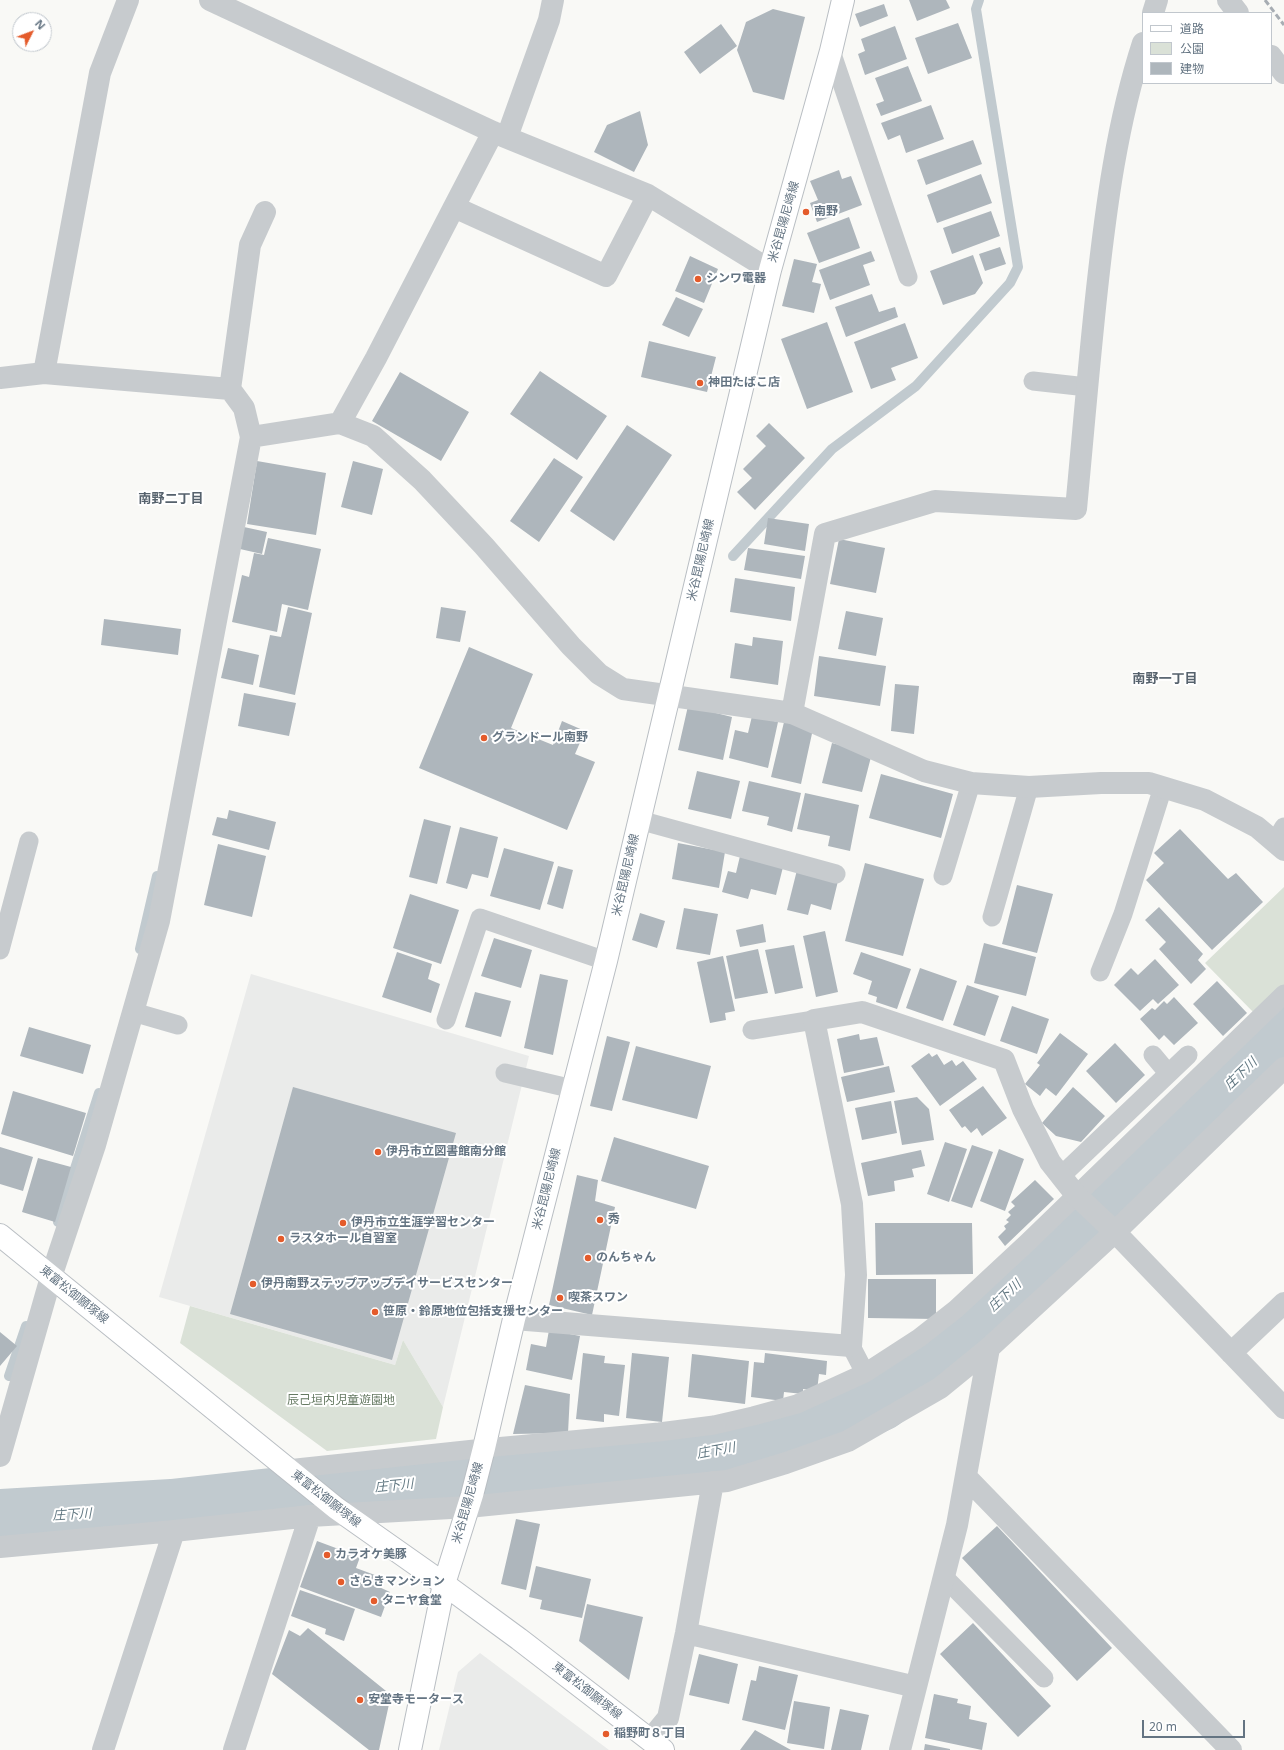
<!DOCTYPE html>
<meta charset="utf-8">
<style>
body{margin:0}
#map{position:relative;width:1284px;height:1750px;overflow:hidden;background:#f9f9f6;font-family:"Noto Sans","Noto Sans JP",sans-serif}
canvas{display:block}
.legend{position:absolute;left:1142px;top:12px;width:130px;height:72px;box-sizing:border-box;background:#fff;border:1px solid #c1c7cd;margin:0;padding:5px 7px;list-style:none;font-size:12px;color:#647482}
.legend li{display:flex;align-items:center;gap:8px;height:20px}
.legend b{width:20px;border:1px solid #c1c7cd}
.north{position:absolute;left:12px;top:12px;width:40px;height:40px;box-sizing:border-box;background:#fff;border:1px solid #c1c7cd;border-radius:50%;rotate:48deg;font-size:11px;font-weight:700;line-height:16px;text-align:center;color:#647482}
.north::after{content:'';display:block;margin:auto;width:14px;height:18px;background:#e45b2b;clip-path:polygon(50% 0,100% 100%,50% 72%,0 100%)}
.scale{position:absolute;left:1142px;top:1720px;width:103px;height:18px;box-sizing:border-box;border:2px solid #647482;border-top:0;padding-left:5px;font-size:12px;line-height:14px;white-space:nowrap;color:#647482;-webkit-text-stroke:3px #fff;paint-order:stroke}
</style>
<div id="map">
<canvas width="1284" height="1750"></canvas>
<ul class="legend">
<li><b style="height:5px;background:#fff"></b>道路</li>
<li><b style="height:11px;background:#dae1d7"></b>公園</li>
<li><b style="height:11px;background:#aeb6bc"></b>建物</li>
</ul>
<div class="north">N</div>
<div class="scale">20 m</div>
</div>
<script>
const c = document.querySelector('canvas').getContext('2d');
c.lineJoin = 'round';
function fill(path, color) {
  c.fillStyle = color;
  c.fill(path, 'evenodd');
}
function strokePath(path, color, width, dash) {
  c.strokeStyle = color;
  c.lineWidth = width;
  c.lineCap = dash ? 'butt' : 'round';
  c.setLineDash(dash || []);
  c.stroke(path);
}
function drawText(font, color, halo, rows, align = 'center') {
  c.font = font + ' "Noto Sans","Noto Sans JP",sans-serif';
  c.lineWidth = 4;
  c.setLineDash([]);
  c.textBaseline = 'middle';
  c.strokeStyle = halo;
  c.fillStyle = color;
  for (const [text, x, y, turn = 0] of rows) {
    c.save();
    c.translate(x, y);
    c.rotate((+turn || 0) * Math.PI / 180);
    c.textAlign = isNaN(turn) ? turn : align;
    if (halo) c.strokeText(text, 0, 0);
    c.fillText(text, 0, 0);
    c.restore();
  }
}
const built = new Path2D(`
 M251,974L529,1056L443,1407L403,1340L395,1365L159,1297Z
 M480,1653L609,1750H439L458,1672Z`);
const green = new Path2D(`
 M1284,887V989L1256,1015L1205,963Z
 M190,1306L395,1365L403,1340L443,1407L436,1439L327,1451L180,1343Z`);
const stream = new Path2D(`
 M733,556L832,449L916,386L1010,283L1018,267L976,9L979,0
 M140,949L157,876
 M58,1222L99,1093
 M9,1376L26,1326`);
const river = new Path2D(`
 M0,1520L172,1510L389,1486L630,1466L791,1439L880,1400L962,1336L1162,1151L1284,1032`);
const building = new Path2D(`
 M909,0H946L950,8L917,21Z
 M884,4L888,16L860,27L855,14Z
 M773,9L805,17L784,100L753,92L737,50L746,22Z
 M958,23L972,58L928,74L915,38Z
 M721,24L737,46L700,74L684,52Z
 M895,26L907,59L865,75L858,54L865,51L861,39Z
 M908,66L922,101L881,116L876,104L884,101L875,78Z
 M931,105L944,139L906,153L900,135L888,140L881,123Z
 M640,111L648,145L634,172L594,152L607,125Z
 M973,140L982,164L926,185L917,160Z
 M839,170L842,179L851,176L862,205L817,222L810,203L818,200L810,181Z
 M981,174L992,203L937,223L927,195Z
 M991,211L1000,236L952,254L943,228Z
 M849,217L860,248L819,263L807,233Z
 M1000,247L1006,264L985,271L979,254Z
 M871,251L875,261L863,265L870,285L830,300L819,270Z
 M973,255L983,283L975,294L943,305L930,271Z
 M690,256L718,269L704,303L675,291Z
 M794,259L817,264L812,282L821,284L814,313L782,306Z
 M872,294L879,312L895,307L898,317L846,337L835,307Z
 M676,297L703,309L689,337L662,325Z
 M827,322L853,392L807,409L781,339Z
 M905,323L918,358L891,368L896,380L871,389L854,342Z
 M649,341L716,357L707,392L641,377Z
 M540,371L607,416L577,460L510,414Z
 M400,372L469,412L441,461L372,421Z
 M769,423L805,458L755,510L737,492L752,478L743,469L766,446L756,436Z
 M627,425L672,455L614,541L570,511Z
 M554,458L583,477L539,542L510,521Z
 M257,461L326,473L316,535L247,524Z
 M353,461L383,469L372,515L341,507Z
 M768,518L809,524L805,551L764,544Z
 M244,527L267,532L262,554L240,549Z
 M268,538L321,549L308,610L282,604L277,632L232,622L242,575L249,577L254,553L264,555Z
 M839,539L885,548L876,593L830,584Z
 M748,548L805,556L801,579L744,570Z
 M735,578L795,587L791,621L730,612Z
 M288,607L312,613L295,695L259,687L270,635L281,637Z
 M441,607L466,611L460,642L436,638Z
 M846,611L883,618L876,656L838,649Z
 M104,619L181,629L178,655L101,645Z
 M753,637L783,641L778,685L730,678L735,643L752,646Z
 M469,647L533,674L511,728L553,745L562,721L585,731L575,754L595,762L567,830L419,768Z
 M228,648L259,655L253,685L221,678Z
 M819,656L886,666L880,706L814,696Z
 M895,684L919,686L914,734L891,731Z
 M244,693L296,703L289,736L238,726Z
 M688,706L732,717L723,760L678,750Z
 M752,716L778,722L768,768L729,758L735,730L748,733Z
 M784,722L813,729L801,784L771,777Z
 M832,743L872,753L862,792L822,783Z
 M697,771L740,781L731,819L688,809Z
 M881,774L953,794L941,838L869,818Z
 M749,781L801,793L792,832L767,825L769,817L742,811Z
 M805,793L859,805L850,851L828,846L830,836L797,829Z
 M229,810L276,822L269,850L212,835L217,817L227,819Z
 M424,819L451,826L437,884L409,877Z
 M460,827L498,837L488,878L472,874L467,889L446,883Z
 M1180,829L1228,879L1236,873L1263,902L1212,950L1146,880L1164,863L1154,853Z
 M678,843L725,852L719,888L672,879Z
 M218,844L266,856L252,917L204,905Z
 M504,848L554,862L540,910L490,896Z
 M740,856L783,867L776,895L751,889L748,899L722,892L728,871L736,873Z
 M865,863L924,879L903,956L845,941Z
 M558,866L573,870L563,909L547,904Z
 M797,870L838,881L831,910L811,904L808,915L787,910Z
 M1017,885L1053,894L1037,953L1002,944Z
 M410,894L459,910L441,964L393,948Z
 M1159,907L1203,954L1198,960L1206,969L1191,984L1159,949L1166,942L1145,920Z
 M684,908L718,914L710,955L676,949Z
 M640,913L665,921L657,948L632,940Z
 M763,924L766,942L740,947L736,930Z
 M825,931L838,992L816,997L803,936Z
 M494,938L532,950L521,988L481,976Z
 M984,943L1036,957L1026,996L974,983Z
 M794,945L803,988L775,994L765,950Z
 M758,949L768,993L735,999L726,956Z
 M397,952L432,964L428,979L440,984L431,1013L382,997Z
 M861,952L911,969L897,1009L876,1002L877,997L868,994L872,981L853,974Z
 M723,956L735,1011L725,1013L726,1020L710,1023L697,962Z
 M1155,959L1179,985L1158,1004L1153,999L1140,1011L1114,985L1131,968L1138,975Z
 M920,968L957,981L943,1021L906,1008Z
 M540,974L568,980L553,1055L524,1048Z
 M1217,981L1247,1013L1223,1036L1193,1004Z
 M967,985L999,996L985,1036L953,1025Z
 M475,992L511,1001L501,1037L465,1027Z
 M1174,997L1198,1023L1174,1045L1164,1035L1159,1040L1140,1019L1152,1008L1155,1010L1164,1001L1167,1004Z
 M1012,1006L1049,1019L1037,1054L1000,1041Z
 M29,1027L91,1045L83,1074L20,1056Z
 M1060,1033L1088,1054L1056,1096L1046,1088L1040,1096L1025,1084L1040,1065L1037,1063Z
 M859,1034L860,1040L877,1037L884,1065L844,1073L837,1039Z
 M607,1036L630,1042L612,1111L590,1106Z
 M1115,1043L1145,1075L1116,1103L1086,1071Z
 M636,1046L711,1066L697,1119L622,1100Z
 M929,1053L932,1057L937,1054L944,1065L952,1060L956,1066L963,1061L977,1079L940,1106L911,1066Z
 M889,1066L895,1092L847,1102L841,1077Z
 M983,1086L1007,1118L982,1136L977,1128L971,1133L965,1126L962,1128L949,1110Z
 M293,1087L456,1133L392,1360L230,1314Z
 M1073,1087L1105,1116L1081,1142L1056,1136L1042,1123Z
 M13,1091L86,1113L73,1156L1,1134Z
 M917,1097L929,1109L934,1140L902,1145L894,1101Z
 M891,1101L897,1133L862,1140L855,1108Z
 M614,1137L709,1166L696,1209L601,1181Z
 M945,1142L967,1149L949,1202L927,1194Z
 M972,1145L993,1152L972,1208L951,1201Z
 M0,1147L33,1157L23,1191L0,1184Z
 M999,1149L1024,1159L1005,1211L980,1201Z
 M921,1150L925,1166L912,1169L914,1177L894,1181L895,1191L868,1196L861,1163Z
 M38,1158L71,1167L55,1222L22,1212Z
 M577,1175L598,1180L595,1201L615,1207L592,1315L549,1305Z
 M1035,1180L1054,1199L1005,1246L998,1237L1006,1229L1004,1226L1009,1222L1006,1220L1011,1215L1008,1212L1015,1206L1011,1202Z
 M875,1223H972L973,1274L876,1275Z
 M868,1279H936V1319L868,1318Z
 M549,1330L580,1336L572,1380L526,1370L531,1344L546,1347Z
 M0,1332L17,1346L0,1366Z
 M583,1353L605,1356L604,1363L625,1365L619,1416L604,1414V1422L576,1419Z
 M632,1353L669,1357L662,1422L626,1418Z
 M765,1353L827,1361L826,1375L819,1374L817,1391L803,1389V1394L784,1392L783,1401L751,1397L754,1362L764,1363Z
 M692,1354L749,1361L745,1404L688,1397Z
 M525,1385L570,1394L568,1433L513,1434Z
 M516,1519L540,1524L526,1590L501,1584Z
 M997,1526L1112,1648L1077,1681L962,1558Z
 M317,1541L360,1557L356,1568L383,1578L379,1587L390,1592L381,1617L300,1587Z
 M536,1566L591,1579L582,1618L540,1609L542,1600L529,1597Z
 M300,1590L355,1609L344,1641L325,1634L326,1629L291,1616Z
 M587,1604L643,1617L629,1680L579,1641Z
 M973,1623L1051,1706L1018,1737L940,1654Z
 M308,1628L391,1695L379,1750H369L272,1674L289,1630L300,1636Z
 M699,1654L738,1664L729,1704L689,1695Z
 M759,1666L798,1675L785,1730L742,1720L751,1680L756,1681Z
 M934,1694L958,1699L957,1703L971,1706L969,1719L987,1723L982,1750L925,1738Z
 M794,1701L830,1707L824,1749L787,1743Z
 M840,1709L869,1715L861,1750H831Z
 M755,1730L791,1750H740Z
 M925,1744L950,1749V1750H924Z`);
const service = new Path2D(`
 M831,51L908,277
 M1033,381L1087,387
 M639,820L836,874
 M1275,842L1284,827
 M943,876L971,783
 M992,917L1029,787
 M0,950L29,841
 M1100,972L1123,914L1163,787
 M133,1012L178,1025
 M446,1020L480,918L606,961
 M752,1030L814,1020
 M1153,1055L1168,1073
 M505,1073L573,1089
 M1061,1176L1188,1055
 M851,1346L865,1373
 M287,1469L484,1448L659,1432L714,1425L753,1416L797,1404L865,1373L919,1338L956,1309L1028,1242L1284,994
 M944,1577L1044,1678`);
const minor = new Path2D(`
 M210,0L493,132L648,195L770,270
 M1228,0L1238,13
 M1153,13L1157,0
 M1271,56L1284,73
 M507,137L549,20L553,0
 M454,207L493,132
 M44,373L100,73L128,0
 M0,378L44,373L230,389
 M340,423L373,436L422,480L484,546L571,646L599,674L623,689L792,713L924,771L971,783L1029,787L1101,783H1149L1205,800L1257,827L1284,850
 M251,437L244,408L230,389L250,245L265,212
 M792,713L825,534L935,501L1076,509C1083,435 1089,362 1097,289C1106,207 1117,123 1143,43
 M514,1319L851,1346L856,1275L852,1204L814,1020L862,1012L1004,1060L1023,1109L1050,1162L1076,1195L1115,1232L1284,1408
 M1231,1353L1284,1303
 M0,1456L51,1277L95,1145L159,921L251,437L340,423L376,358L454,207L606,276L648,195
 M966,1477L1231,1750
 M0,1547L174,1531L310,1516L468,1507L727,1481L786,1463L848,1441L940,1388L989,1348L1115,1232L1284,1068
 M686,1633L916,1687
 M650,1740L668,1718L686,1633L713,1482
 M103,1750L174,1531
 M234,1750L310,1516
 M900,1750L957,1525L989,1348`);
const secondary = new Path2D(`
 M0,1235L336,1508L444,1584L519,1639L663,1750
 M410,1750L444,1584L472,1495L484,1448L514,1319L606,961L770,270L831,51L843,0`);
const rail = new Path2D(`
 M1265,0L1284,25`);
const markers = [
 [806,212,4,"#e45b2b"],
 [698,279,4,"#e45b2b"],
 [700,383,4,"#e45b2b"],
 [484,738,4,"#e45b2b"],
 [378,1152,4,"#e45b2b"],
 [600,1220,4,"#e45b2b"],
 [343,1223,4,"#e45b2b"],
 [281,1239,4,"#e45b2b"],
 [588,1258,4,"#e45b2b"],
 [253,1284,4,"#e45b2b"],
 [560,1298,4,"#e45b2b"],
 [375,1312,4,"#e45b2b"],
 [327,1555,4,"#e45b2b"],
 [341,1582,4,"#e45b2b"],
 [374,1601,4,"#e45b2b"],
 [360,1700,4,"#e45b2b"],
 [606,1734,4,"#e45b2b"]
];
const poiNames = [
 ["南野",814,212],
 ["シンワ電器",706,279],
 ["神田たばこ店",708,383],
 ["グランドール南野",492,738],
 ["伊丹市立図書館南分館",386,1152],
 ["秀",608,1220],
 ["伊丹市立生涯学習センター",351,1223],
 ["ラスタホール自習室",289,1239],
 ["のんちゃん",596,1258],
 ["伊丹南野ステップアップデイサービスセンター",261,1284],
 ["喫茶スワン",568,1298],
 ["笹原・鈴原地位包括支援センター",383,1312],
 ["カラオケ美豚",335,1555],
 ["さらきマンション",349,1582],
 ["タニヤ食堂",382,1601],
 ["安堂寺モータース",368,1700],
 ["稲野町８丁目",614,1734]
];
const streetNames = [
 ["米谷昆陽尼崎線",784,222,-74],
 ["米谷昆陽尼崎線",701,560,-77],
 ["米谷昆陽尼崎線",626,875,-77],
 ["米谷昆陽尼崎線",547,1189,-76],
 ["東富松御願塚線",74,1295,39],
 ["東富松御願塚線",326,1499,38],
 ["米谷昆陽尼崎線",468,1503,-74],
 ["東富松御願塚線",587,1691,38]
];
const parkNames = [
 ["辰己垣内児童遊園地",341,1401]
];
const neighbourhoodNames = [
 ["南野二丁目",171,499],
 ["南野一丁目",1165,679]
];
const waterNames = [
 ["庄下川",1241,1074,-44],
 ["庄下川",1005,1296,-43],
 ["庄下川",716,1451,-10],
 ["庄下川",394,1486,-5],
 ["庄下川",72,1515,-3]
];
fill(built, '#eaebea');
fill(green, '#dae1d7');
strokePath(stream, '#c1cacf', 10);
strokePath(river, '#c1cacf', 62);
fill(building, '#aeb6bc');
strokePath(secondary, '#b9bec3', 24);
strokePath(service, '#c7cbce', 19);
strokePath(minor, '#c7cbce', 22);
strokePath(secondary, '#fff', 22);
strokePath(rail, '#a7adb3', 3, [6, 3]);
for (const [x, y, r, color] of markers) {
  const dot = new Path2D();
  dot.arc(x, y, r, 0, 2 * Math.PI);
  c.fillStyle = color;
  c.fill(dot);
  strokePath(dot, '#fff', 1.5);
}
drawText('bold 12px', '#647482', '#fff', poiNames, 'left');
drawText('12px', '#647482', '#fff', streetNames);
drawText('12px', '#667a63', '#fff', parkNames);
drawText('bold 13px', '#56626d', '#fff', neighbourhoodNames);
drawText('italic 13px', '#637983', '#fff', waterNames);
</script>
